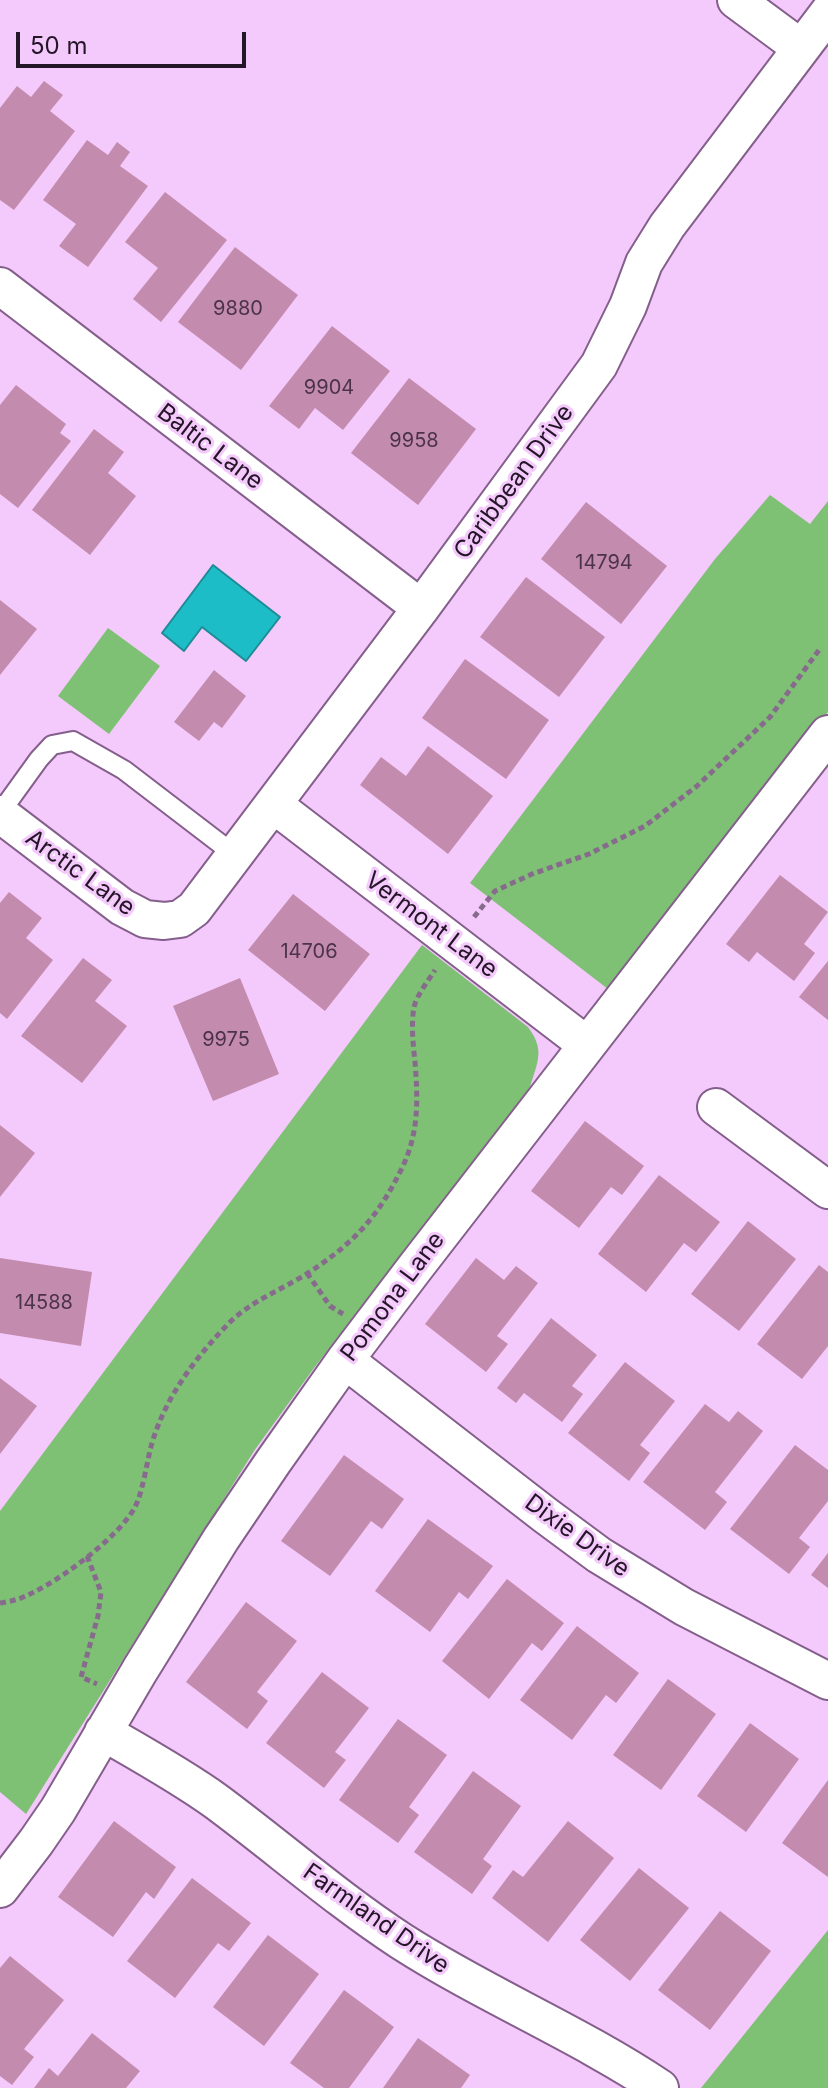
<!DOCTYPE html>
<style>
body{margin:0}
#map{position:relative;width:828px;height:2088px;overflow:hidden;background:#f4c9fb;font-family:Inter,sans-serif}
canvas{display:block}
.scale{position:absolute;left:16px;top:32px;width:230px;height:36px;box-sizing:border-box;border:4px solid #241527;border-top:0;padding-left:10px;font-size:24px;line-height:28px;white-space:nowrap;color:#241527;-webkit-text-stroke:6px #f4c9fb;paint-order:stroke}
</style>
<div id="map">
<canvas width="828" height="2088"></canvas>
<div class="scale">50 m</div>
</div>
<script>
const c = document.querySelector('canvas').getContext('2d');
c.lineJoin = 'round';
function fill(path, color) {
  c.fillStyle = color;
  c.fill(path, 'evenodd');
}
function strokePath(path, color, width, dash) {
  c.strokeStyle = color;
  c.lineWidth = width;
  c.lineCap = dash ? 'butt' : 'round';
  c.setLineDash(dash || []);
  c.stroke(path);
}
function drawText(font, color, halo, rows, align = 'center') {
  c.font = font + ' Inter,sans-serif';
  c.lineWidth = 6;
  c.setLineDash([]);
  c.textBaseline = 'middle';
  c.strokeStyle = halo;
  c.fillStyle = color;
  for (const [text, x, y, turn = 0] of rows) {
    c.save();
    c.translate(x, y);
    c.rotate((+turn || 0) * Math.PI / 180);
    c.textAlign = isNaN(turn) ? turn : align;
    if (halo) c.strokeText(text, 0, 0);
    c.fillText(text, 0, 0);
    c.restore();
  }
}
const green = new Path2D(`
 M770,495L810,524L828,501V712L608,989L470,883L715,559Z
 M108,628L160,666L109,734L58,696Z
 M422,945L528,1027C545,1050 538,1061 530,1087L314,1368L254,1451L26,1814L0,1792V1511Z
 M828,1930V2088H701Z`);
const water = new Path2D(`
 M213,565L280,617L246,661L202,627L184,651L162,633Z`);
const building = new Path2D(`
 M44,81L63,95L50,111L75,131L14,210L0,200V108L17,86L31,97Z
 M87,140L108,155L117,142L130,152L120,166L148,186L88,267L59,246L76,224L43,200Z
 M165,192L227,240L161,322L133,299L158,268L125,242Z
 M235,247L298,295L241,370L178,322Z
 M332,326L390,371L343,430L315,408L299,429L269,406Z
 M409,378L476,429L418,505L351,453Z
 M16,385L66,424L60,433L71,441L18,508L0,494V405Z
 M94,429L124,452L108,473L136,496L90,555L32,510Z
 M586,502L667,566L621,624L541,559Z
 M526,577L605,637L559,697L480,637Z
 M0,600L37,629L0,675Z
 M465,659L549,720L506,779L422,718Z
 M214,670L246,696L222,728L214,722L199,741L174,722Z
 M428,746L493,796L448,854L360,785L381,757L406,776Z
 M780,875L828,912L804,944L815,953L794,981L757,952L749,962L726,944Z
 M9,892L42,918L26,938L53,960L7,1019L0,1013V903Z
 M293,894L370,954L325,1011L248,950Z
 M83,958L112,980L95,1001L127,1026L82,1083L21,1036Z
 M828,961V1020L799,997Z
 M240,978L279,1074L213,1101L173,1006Z
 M585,1121L644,1166L622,1195L611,1187L579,1228L531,1191Z
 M0,1125L35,1153L0,1197Z
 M659,1175L720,1222L696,1252L684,1243L646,1292L598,1254Z
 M748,1221L796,1259L739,1331L691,1294Z
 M0,1258L92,1272L81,1346L0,1333Z
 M476,1258L504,1280L516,1266L538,1283L497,1336L508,1344L486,1372L425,1324Z
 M819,1265L828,1272V1346L802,1379L757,1344Z
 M551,1318L597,1355L572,1386L583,1394L562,1422L524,1393L516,1403L497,1388Z
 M625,1362L675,1401L640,1445L650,1453L629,1481L568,1433Z
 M0,1378L37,1406L0,1454Z
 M705,1404L729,1422L738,1411L763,1431L715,1492L727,1502L705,1530L643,1482Z
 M795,1445L828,1470V1501L799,1538L810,1547L789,1574L730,1529Z
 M344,1455L404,1499L382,1529L371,1521L330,1576L281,1541Z
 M428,1519L493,1566L468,1599L459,1592L430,1632L375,1591Z
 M828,1553V1588L811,1575Z
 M507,1579L564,1623L542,1651L532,1643L489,1699L442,1661Z
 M246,1602L297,1641L257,1692L268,1701L247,1729L186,1682Z
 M577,1626L639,1673L616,1703L606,1695L572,1740L520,1700Z
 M322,1672L369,1708L335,1752L346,1760L324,1788L266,1743Z
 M668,1679L716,1714L661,1790L613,1755Z
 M398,1719L447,1755L409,1807L419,1815L398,1843L339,1800Z
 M750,1723L799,1759L746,1832L697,1796Z
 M473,1771L521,1806L483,1859L492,1866L472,1894L414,1852Z
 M828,1780V1877L782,1843Z
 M114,1821L176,1867L154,1899L146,1892L113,1937L58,1897Z
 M568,1821L614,1858L548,1942L492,1898L513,1870L523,1877Z
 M639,1868L689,1908L630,1981L580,1940Z
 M192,1878L251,1923L229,1951L218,1943L175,1998L127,1961Z
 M720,1911L771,1951L710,2030L658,1990Z
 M268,1935L319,1974L264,2046L213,2007Z
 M10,1956L64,2000L24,2049L34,2057L12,2085L0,2076V1968Z
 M344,1990L394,2027L349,2088H324L290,2063Z
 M92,2033L140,2071L126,2088H34L49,2068L58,2076Z
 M418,2038L470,2075L461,2088H383Z`);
const path = new Path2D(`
 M474,917L495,891L532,874L589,854L645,826L697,786L770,717L819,650
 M307,1273L330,1306L343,1314
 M87,1556L101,1592L98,1616L81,1677L97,1684
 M0,1603C6,1602 12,1601 18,1599C51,1588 119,1538 135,1507C143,1492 147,1460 152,1443C166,1396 196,1357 230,1322C255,1298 289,1287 317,1267C358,1239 380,1213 402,1168C419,1133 418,1100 415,1062C413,1044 411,1024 414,1007C417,995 428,981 435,970`);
const service = new Path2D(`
 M0,813L39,759L52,745L73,741L124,770L235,855`);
const minor = new Path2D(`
 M736,0L801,48
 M0,286L421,608
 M274,805L587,1045
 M0,814L122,907L145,919L164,921L180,919L194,909L421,608L599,365L628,306L644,263L667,226L828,13
 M716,1107L828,1190
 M345,1360L545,1515L599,1555L684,1607L828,1681
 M103,1732C141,1754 181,1776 217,1802C279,1848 337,1899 401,1941C485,1995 578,2033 660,2088
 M0,1889L36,1842L58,1810L140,1670L221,1539L273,1462L345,1360L414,1269L828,734`);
const numberNames = [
 ["9880",238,309],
 ["9904",329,388],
 ["9958",414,441],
 ["14794",604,563],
 ["14706",309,952],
 ["9975",226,1040],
 ["14588",44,1303]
];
const streetNames = [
 ["Baltic Lane",210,447,37],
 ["Caribbean Drive",514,482,-54],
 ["Arctic Lane",80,873,36],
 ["Vermont Lane",431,925,37],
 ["Pomona Lane",393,1297,-53],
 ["Dixie Drive",577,1536,36],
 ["Farmland Drive",376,1919,35]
];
fill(green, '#7ec174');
fill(water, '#1cbdc6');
strokePath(water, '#1e8b96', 2);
fill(building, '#c38cae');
strokePath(service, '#845f8b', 22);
strokePath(minor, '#845f8b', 40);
strokePath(path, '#876b8c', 5, [6, 4]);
strokePath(service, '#fff', 18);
strokePath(minor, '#fff', 36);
drawText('20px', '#4c3349', null, numberNames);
drawText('24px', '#241527', '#f4c9fb', streetNames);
</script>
